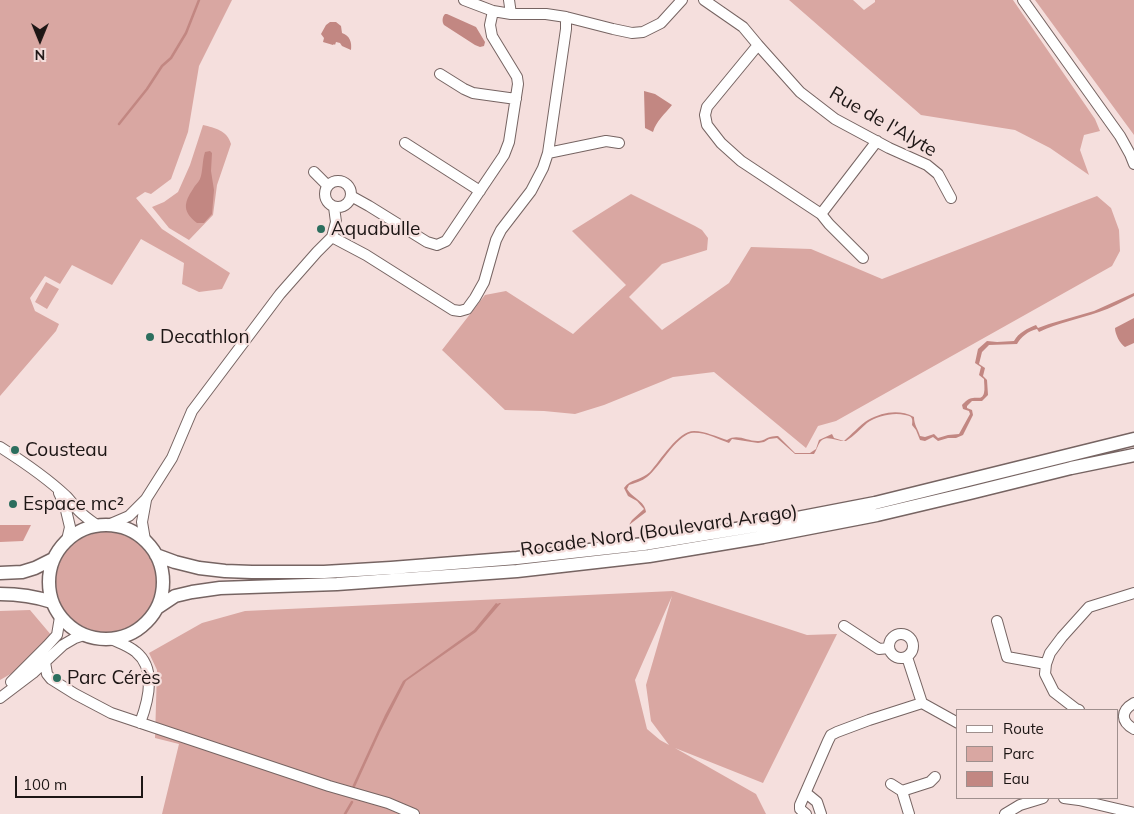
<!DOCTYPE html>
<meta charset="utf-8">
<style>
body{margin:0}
#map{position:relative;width:1134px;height:814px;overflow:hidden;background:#f5dfdd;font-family:Mulish,sans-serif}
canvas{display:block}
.legend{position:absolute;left:956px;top:709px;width:162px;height:90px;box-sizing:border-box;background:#f5dfdd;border:1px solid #9f8f8d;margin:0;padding:6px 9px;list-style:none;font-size:15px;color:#1d1615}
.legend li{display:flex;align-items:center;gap:10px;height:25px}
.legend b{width:25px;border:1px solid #9f8f8d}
.north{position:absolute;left:15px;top:15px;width:50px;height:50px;-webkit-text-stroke:4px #f5dfdd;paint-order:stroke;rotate:180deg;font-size:14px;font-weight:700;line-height:20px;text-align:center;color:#1d1615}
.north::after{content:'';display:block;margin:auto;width:18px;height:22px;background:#1d1615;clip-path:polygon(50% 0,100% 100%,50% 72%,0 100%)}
.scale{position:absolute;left:15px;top:776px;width:128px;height:22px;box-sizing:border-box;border:2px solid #1d1615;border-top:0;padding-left:6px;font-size:15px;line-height:18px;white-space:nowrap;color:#1d1615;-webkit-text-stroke:4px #f5dfdd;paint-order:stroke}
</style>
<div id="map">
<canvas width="1134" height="814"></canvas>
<ul class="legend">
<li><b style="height:6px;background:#fff"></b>Route</li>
<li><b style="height:14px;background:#d9a7a2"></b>Parc</li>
<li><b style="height:14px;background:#c28782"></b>Eau</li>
</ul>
<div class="north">N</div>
<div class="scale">100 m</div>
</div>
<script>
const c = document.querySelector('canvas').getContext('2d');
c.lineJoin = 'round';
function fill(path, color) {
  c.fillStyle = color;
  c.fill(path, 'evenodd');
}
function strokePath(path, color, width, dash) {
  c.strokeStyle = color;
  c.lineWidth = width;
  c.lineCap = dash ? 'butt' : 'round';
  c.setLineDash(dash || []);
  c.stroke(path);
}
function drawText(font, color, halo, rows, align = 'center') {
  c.font = font + ' Mulish,sans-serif';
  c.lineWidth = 4.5;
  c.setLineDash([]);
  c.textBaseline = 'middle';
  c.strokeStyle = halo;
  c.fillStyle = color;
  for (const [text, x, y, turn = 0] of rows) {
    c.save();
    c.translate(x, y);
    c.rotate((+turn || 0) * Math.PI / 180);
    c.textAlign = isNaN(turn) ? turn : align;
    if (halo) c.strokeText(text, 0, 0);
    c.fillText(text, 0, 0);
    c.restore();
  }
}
const green = new Path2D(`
 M0,0H232L199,66L188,132L171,179L151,194L145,192L136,198L162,229L230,273L222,289L199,292L182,284L184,263L141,239L112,285L72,265L60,284L45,276L30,298L35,311L59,324L56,331L0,396Z
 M789,0H853L864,10L875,2V0H1013L1095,119L1100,131L1084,135L1080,150L1089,175L1050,148L1015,130L921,115Z
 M1035,0H1134V135Z
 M203,125C215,128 227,130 231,144L217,185L213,215L189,240L169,228L152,207L164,202L178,192L190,165Z
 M631,194L695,226L702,230L708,238L707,250L662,264L629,297L662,330L729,283L751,247L811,249L882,279L1097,196L1111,208L1119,230L1120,251L1112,266L1080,284L836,421L818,426L806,448L714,372L673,377L604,405L575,414L544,411L505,410L442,350L485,295L506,291L573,334L626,285L572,231Z
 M46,282L59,289L47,309L35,302Z
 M56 582a50 50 0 1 1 100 0a50 50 0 1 1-100 0Z
 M673,591L807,635L837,634L763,783L675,748L756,794L766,814H162L179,744L155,738L157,670L149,653L202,623L245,611ZM672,596L646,685L651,721L669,745L660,740L647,729L635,680Z
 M30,610L52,636L14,672L0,680V611Z`);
const forest = new Path2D(`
 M0,525H31L23,541L0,542Z`);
const water = new Path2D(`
 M445,14H447L476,27L485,42L484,46L480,47L475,45L444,25C442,22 442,17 445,14Z
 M330,22H336L341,26L342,33C350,36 352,42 351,50L342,46L340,43L336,42L335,45L334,44L333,45L323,42L324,38L321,34L326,25Z
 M644,91L655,94L672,105C665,114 656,121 653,132L645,128Z
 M210,151L212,153L211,171L214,190L212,214L204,223H197C183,212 183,204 193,189C195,185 198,183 200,179C203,171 202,161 205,152Z
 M1134,293V296C1122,302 1111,308 1099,312C1079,319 1058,323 1039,332L1037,329C1028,331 1021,337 1017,344L989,345L982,352L979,364L985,368L983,376L987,380L988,395L982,401H972L967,406V408L972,410L973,415L963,435L956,438H948L938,441L933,437L925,441L920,440L916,430L912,425C913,418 912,416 905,415C893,412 877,416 867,423C860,429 854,436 846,441C839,442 828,435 822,440C818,443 817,450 814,454H795L777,438L769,439L764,442L758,443L732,439L729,443C718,439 703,431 691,433C675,437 660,467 647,477C642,481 635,483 629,485L627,489C632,498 645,501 646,512L629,525L632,520L644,509L637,501L628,496L624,488C630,479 642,480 650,472C660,461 678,431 694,431C705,431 717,437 727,440C738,433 748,442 759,441C763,441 766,438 770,437C773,436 776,436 778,436L795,453H810L816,449L819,440L832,434L834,438L844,441C851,435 860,425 868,420C883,412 899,409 914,417C914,425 918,429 920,436L925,437L934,434L938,438L948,435L959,434L970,414L969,411L963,409L962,405C965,402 968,398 973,398C978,397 982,400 984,393C985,389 984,383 984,379L979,375L981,367L975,363L978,349L987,341L997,342L1014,341C1018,333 1028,328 1036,325L1038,328L1049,324L1094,311Z
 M1134,318V343L1125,347C1120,344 1115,334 1115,328Z
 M496,603L498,604L499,603H501L476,632L406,681L380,732L354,789L352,787L385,715L403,681L474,630Z`);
const stream = new Path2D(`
 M119,124L147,89L162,66L171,58L186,33L199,0
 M345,814L352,802`);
const minor = new Path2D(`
 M464,0L493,11L511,14H546L566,17L613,29L632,33L643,32L661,23L682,0
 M509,0L511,14
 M704,0L743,27L758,45L800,92L835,119L889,148L927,165L938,174L951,198
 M1023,0L1120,136L1130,154L1134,164
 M758,45L707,107L705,115L707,125L721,143L741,161L821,214L877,141
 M440,74L464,89L473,93L516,99
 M405,143L480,191
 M548,153L606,141L619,143
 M314,172L328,186
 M325 194a13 13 0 1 1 26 0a13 13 0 1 1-26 0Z
 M351,196L369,206L427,242L437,245L446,241L504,155L509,142L518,84L517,77L492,36L490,25L493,11
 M821,214L829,224L863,258
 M332,237L366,255L453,310L460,311L467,309L475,298L484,282L496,240L501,230L531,191L543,168L548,153L566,29V17
 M0,447C22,461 47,478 66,496C71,501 75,507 79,511C85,517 91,521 98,526
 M59,493L65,506L70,527L67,540
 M108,525L129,516L146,499L172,458L192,411L280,294L317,252L332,237L336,222L334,207
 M145,540L142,522L146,500
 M997,621L1007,657L1046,664
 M844,626L879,649L889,648
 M889 646a12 12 0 1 1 24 0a12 12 0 1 1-24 0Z
 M111,639C120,643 129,646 136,652C157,669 148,702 140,723
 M907,657L922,703
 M45,662L47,674L51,679L75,694L111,713L329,786L388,803L414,814
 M11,682L47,646L57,635L60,617
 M0,698L33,673L63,645L75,638L84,635
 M1134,703C1120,711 1121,722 1134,729
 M1079,710L1076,709L1054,692L1045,674L1046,664L1050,653L1062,637L1089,607L1134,593
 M891,784L902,791
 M806,793L817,802L821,814
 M1064,798L1079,800L1134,813
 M806,814L800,809V805L828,741L831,735L837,732L869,720L922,703L958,723
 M909,814L902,791L930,782L935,777
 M1005,814L1020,805L1043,798`);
const major = new Path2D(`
 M49 582a57 57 0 1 1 114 0a57 57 0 1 1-114 0Z
 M156,555L175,562L199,568L225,571L252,572H324L391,568L517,558L644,544L761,525L875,503L1134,439
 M0,573L22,572L35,568L53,559
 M0,594C18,594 34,596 52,602
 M157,608L175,596L192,592L220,588L337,584L392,580L517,571L649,556L763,537L877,515L970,493L1071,468L1134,455`);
const markers = [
 [321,229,5,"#2c6e5e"],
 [150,337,5,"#2c6e5e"],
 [15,450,5,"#2c6e5e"],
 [13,504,5,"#2c6e5e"],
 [57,678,5,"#2c6e5e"]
];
const streetNames = [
 ["Rue de l'Alyte",883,122,30],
 ["Rocade Nord (Boulevard Arago)",659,531,-8]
];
const poiNames = [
 ["Aquabulle",331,229],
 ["Decathlon",160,337],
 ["Cousteau",25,450],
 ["Espace mc²",23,504],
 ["Parc Cérès",67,678]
];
fill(green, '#d9a7a2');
fill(forest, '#d39792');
fill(water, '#c28782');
strokePath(stream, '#c28782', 2.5);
strokePath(minor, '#766462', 12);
strokePath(major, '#766462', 15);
strokePath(minor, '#fff', 10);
strokePath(major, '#fff', 12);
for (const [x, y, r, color] of markers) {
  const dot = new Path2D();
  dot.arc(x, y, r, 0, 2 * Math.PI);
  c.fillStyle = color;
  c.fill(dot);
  strokePath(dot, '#f5dfdd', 2);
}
drawText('19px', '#1d1615', '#f5dfdd', streetNames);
drawText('19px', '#1d1615', '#f5dfdd', poiNames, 'left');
</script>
